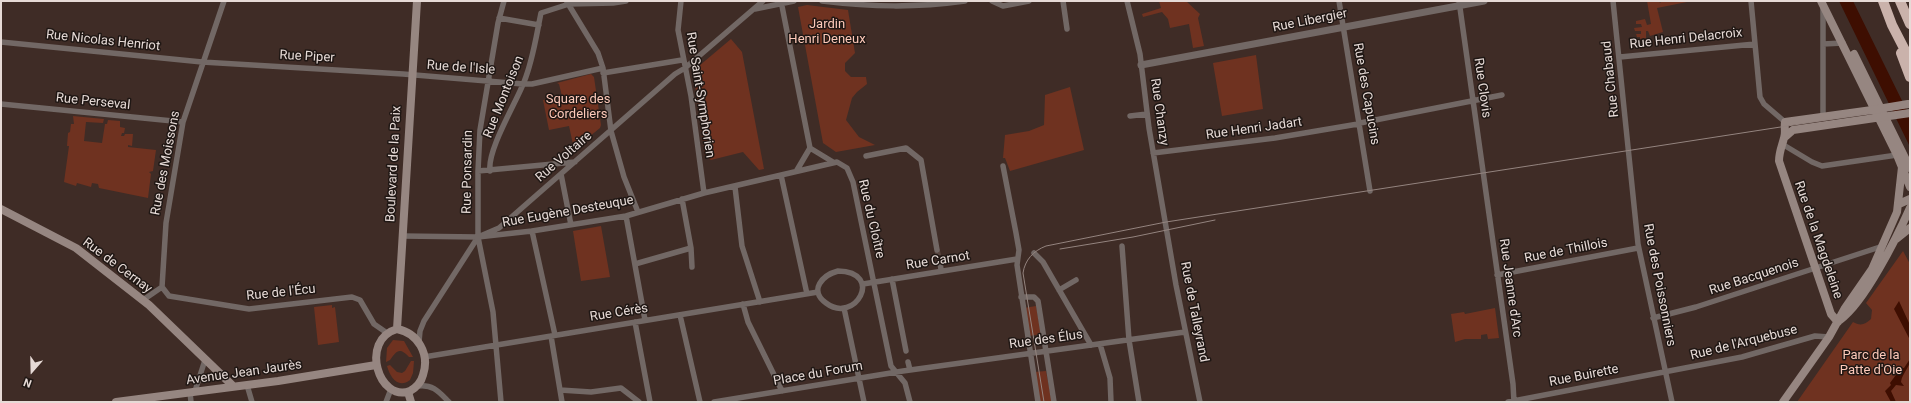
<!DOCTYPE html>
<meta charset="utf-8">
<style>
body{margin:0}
#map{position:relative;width:1911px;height:403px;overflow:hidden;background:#3f2c26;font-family:Roboto,sans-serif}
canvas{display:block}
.frame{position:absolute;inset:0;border:2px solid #e6dad6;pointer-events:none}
.north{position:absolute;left:12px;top:351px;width:40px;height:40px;-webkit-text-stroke:3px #1f1714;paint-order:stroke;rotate:200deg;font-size:11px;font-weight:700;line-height:16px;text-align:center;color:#e6dad6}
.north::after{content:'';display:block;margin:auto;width:14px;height:18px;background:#e6dad6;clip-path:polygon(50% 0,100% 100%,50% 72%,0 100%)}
</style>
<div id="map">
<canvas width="1911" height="403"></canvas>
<div class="frame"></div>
<div class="north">N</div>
</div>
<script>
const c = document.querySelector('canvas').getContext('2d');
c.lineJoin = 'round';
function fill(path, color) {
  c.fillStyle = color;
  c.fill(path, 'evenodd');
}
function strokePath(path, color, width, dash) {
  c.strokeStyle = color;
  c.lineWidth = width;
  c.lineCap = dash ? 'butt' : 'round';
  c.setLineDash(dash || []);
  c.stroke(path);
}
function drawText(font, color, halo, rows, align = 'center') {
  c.font = font + ' Roboto,sans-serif';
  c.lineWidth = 3;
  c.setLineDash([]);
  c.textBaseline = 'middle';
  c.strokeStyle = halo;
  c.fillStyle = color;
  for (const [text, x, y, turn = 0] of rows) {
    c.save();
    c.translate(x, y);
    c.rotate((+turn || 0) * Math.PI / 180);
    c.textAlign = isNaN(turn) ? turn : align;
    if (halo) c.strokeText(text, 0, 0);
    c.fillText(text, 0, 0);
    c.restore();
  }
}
const green = new Path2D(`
 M1159,1H1186L1200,14L1198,18L1204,46L1193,48L1189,24L1170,28L1168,19L1162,12L1143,17L1142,14L1161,8Z
 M1647,1H1659L1660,3L1662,1H1692L1657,8L1663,32L1650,36L1648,31H1646V38L1640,39V37H1637L1636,34H1641V31H1635L1634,28L1642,27L1641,24H1636V21L1645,19L1647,25L1651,24Z
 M807,5L848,10L855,53L845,63V71L851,77H866L867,84L857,92L852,98L846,120L859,137L875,145L836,152L823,143L798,7Z
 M731,39L742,52L764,169L759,170L743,152L711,160L705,156L693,71Z
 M1256,55L1263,109L1222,116L1213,63Z
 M591,74L594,77L601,125L600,128L574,149L569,126L549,130L543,100L562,96L559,84L557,83Z
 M1070,87L1084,150L1010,171L1005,158H1003L1005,135L1029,131L1044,125L1045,95Z
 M73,116L104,119L103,123L86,122L84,141L102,143L105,124H107L108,120L120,121V127L125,128L124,133H122L121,136H124L125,134H133L132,146L128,145V147L156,150L153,171L149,172L151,174L148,198L99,188L98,184L92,183L91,187L77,183L76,186L64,182L69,146H67L68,133L70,132L71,124H74Z
 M601,226L610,277L581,281L573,231Z
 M1903,251L1910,264V402H1797L1853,322C1860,326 1865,325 1871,319L1872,310L1866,303Z
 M332,305V308L335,307L339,342L318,345L314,307Z
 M1036,306L1041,334L1029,336L1024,308Z
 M1495,308L1499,338L1488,339L1487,334L1481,335V339H1465L1455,342L1451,314L1464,312L1465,314Z
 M393,340L404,341L413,357H409C399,346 396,352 390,360L386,362L387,348Z
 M411,361H414L413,373L410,380C398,389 390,377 387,366L390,365L397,372L402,373L405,371Z
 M1046,371L1052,402H1039L1034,372Z`);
const water = new Path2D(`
 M1839,1H1853L1910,117V147Z
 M1899,301L1910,325V340L1894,309Z
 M1910,359C1910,368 1902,373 1901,382L1904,386L1896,385L1891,391L1896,402H1891L1885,391L1891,385L1890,383L1901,368H1904Z`);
const minorTunnel = new Path2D(`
 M937,250L940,262`);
const minor = new Path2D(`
 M681,1L678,30L691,96L704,193
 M781,1L810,148
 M822,1C872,7 915,8 965,1
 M992,1L1003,6L1029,1
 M1063,1L1067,29
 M1127,1L1140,54L1149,128L1176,285L1200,402
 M1339,1L1370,191
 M1459,1L1513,384L1514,402
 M1613,1L1638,244L1672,402
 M1751,1L1760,97L1764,104L1785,122
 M567,2L598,53L603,68L611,131L624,177L638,212
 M1823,7V117
 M755,9L794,1
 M499,18L539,25
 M1,42L202,62L403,74L523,84H532L603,68
 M1823,44L1843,43
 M1620,57L1755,44
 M603,73L682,60
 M1,104L183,122
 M1130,116L1147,114
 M1360,123L1502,95
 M1782,144L1812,162L1822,166L1897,155
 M810,148L833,162
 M1153,153L1275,138L1358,124
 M866,156L906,148L921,160L937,250
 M1003,166L1016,233L1019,250L1017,265L1038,402
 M797,170L810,148
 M478,171L575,162
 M490,171C487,150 516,103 524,82C533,60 536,37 541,13L569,4L613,3L626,1
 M561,174L571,225
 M781,175L807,294
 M735,187L742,246L760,302
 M682,199L691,248L692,267
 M626,216L645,320
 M532,231L555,335
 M402,236L478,237L532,231L626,216L704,193L837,162L847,168L853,182L891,366L905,383L910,402
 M1122,246L1129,340L1139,402
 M1034,253L1043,262L1091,345
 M940,262L941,270
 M635,264L691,248
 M838,271C885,272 855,325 826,303C808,290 823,275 838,271Z
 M1497,275L1638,248
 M892,279L906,351
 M863,284L1017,259
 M162,287L166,223L183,122L224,1
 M162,287L169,296L249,309L352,297L360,300L374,324L387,333
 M1059,290L1076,280
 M1021,297H1034L1038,301L1054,402
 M143,300L162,287
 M743,304L748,322L782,391
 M844,308L864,402
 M680,315L700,402
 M1653,318L1696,307L1883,246
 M635,322L650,402
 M551,336L562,402
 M419,342L420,331L424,321L478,237L499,228L675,74L685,68L763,1
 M1100,344L1110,378L1111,402
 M424,357L818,292
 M908,362L910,370
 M247,385L252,402
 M418,386C433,384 439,392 449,402
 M560,390L591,392L621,388L639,402
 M195,391L205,360
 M190,392L191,402
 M386,402L391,389
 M501,402L493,312L478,237V171L480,130L498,23L504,1
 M714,402L903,371L1185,332
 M1508,402L1742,357L1815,336L1829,337`);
const tertiary = new Path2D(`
 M1141,65L1484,1`);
const secondary = new Path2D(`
 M1821,1L1897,155L1910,187
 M1854,54L1910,168
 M1785,137L1793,130L1875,118
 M1899,204L1910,199
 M1,209L76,248L149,305L233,386
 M1896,239L1910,228
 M1840,320C1865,302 1897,237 1910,208
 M1838,322L1831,314L1779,161C1779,152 1782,146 1784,138C1786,133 1784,127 1785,122L1872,110
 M397,329L417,1
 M397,329C418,333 430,354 423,375C421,383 417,387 410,391C379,403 359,340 397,329Z
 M408,392L411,402
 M116,402L278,381L376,365
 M1783,402L1829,337L1845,308L1872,269L1897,212L1902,167`);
const motorway = new Path2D(`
 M1883,1L1892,25L1910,60
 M1900,1L1910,24
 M1901,53L1910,77`);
const tram = new Path2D(`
 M1060,249L1133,237L1215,220
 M1044,402L1023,273C1025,260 1033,251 1046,246L1166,222L1910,107`);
const secondaryBridge = new Path2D(`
 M1872,110L1908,104
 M1875,118L1910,113`);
const streetNames = [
 ["Rue Libergier",1310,21,-11],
 ["Rue Henri Delacroix",1686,39,-6],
 ["Rue Nicolas Henriot",103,41,6],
 ["Rue Piper",307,57,3],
 ["Rue de l'Isle",461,68,4],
 ["Rue Chabaud",1611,79,-96],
 ["Rue Clovis",1482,88,82],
 ["Rue des Capucins",1366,94,80],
 ["Rue Saint-Symphorien",700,95,81],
 ["Rue Montoison",504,97,-68],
 ["Rue Perseval",93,102,6],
 ["Rue Chanzy",1159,112,82],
 ["Rue Henri Jadart",1254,129,-8],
 ["Rue Voltaire",564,157,-41],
 ["Rue des Moissons",166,163,-79],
 ["Boulevard de la Paix",394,164,-87],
 ["Rue Ponsardin",468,172,-89],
 ["Rue Eugène Desteuque",568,212,-10],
 ["Rue du Cloître",871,219,77],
 ["Rue de la Magdeleine",1818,240,71],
 ["Rue de Thillois",1566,251,-11],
 ["Rue Carnot",938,261,-9],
 ["Rue de Cernay",117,266,37],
 ["Rue Bacquenois",1754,277,-18],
 ["Rue des Poissonniers",1659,285,79],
 ["Rue Jeanne d'Arc",1510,288,82],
 ["Rue de l'Écu",281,293,-6],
 ["Rue de Talleyrand",1194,312,79],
 ["Rue Cérès",619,313,-9],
 ["Rue des Élus",1046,340,-8],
 ["Rue de l'Arquebuse",1744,343,-14],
 ["Avenue Jean Jaurès",244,373,-8],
 ["Place du Forum",818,374,-10],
 ["Rue Buirette",1584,376,-11]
];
const parkNames = [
 ["Jardin",827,25],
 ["Henri Deneux",827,40],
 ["Square des",578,100],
 ["Cordeliers",578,115],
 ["Parc de la",1871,356],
 ["Patte d'Oie",1871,371]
];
fill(green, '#6f3220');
fill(water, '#3e0e01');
strokePath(minorTunnel, '#584640', 5.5, [5.5, 3]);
strokePath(minor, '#726865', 5.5);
strokePath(tertiary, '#726865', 7);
strokePath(secondary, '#968681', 8);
strokePath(motorway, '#cab2ab', 10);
strokePath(tram, '#94847f', 1);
strokePath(secondaryBridge, '#968681', 8);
drawText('13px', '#e6dad6', '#1f1714', streetNames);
drawText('13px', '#fdc9b9', '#1f1714', parkNames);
</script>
